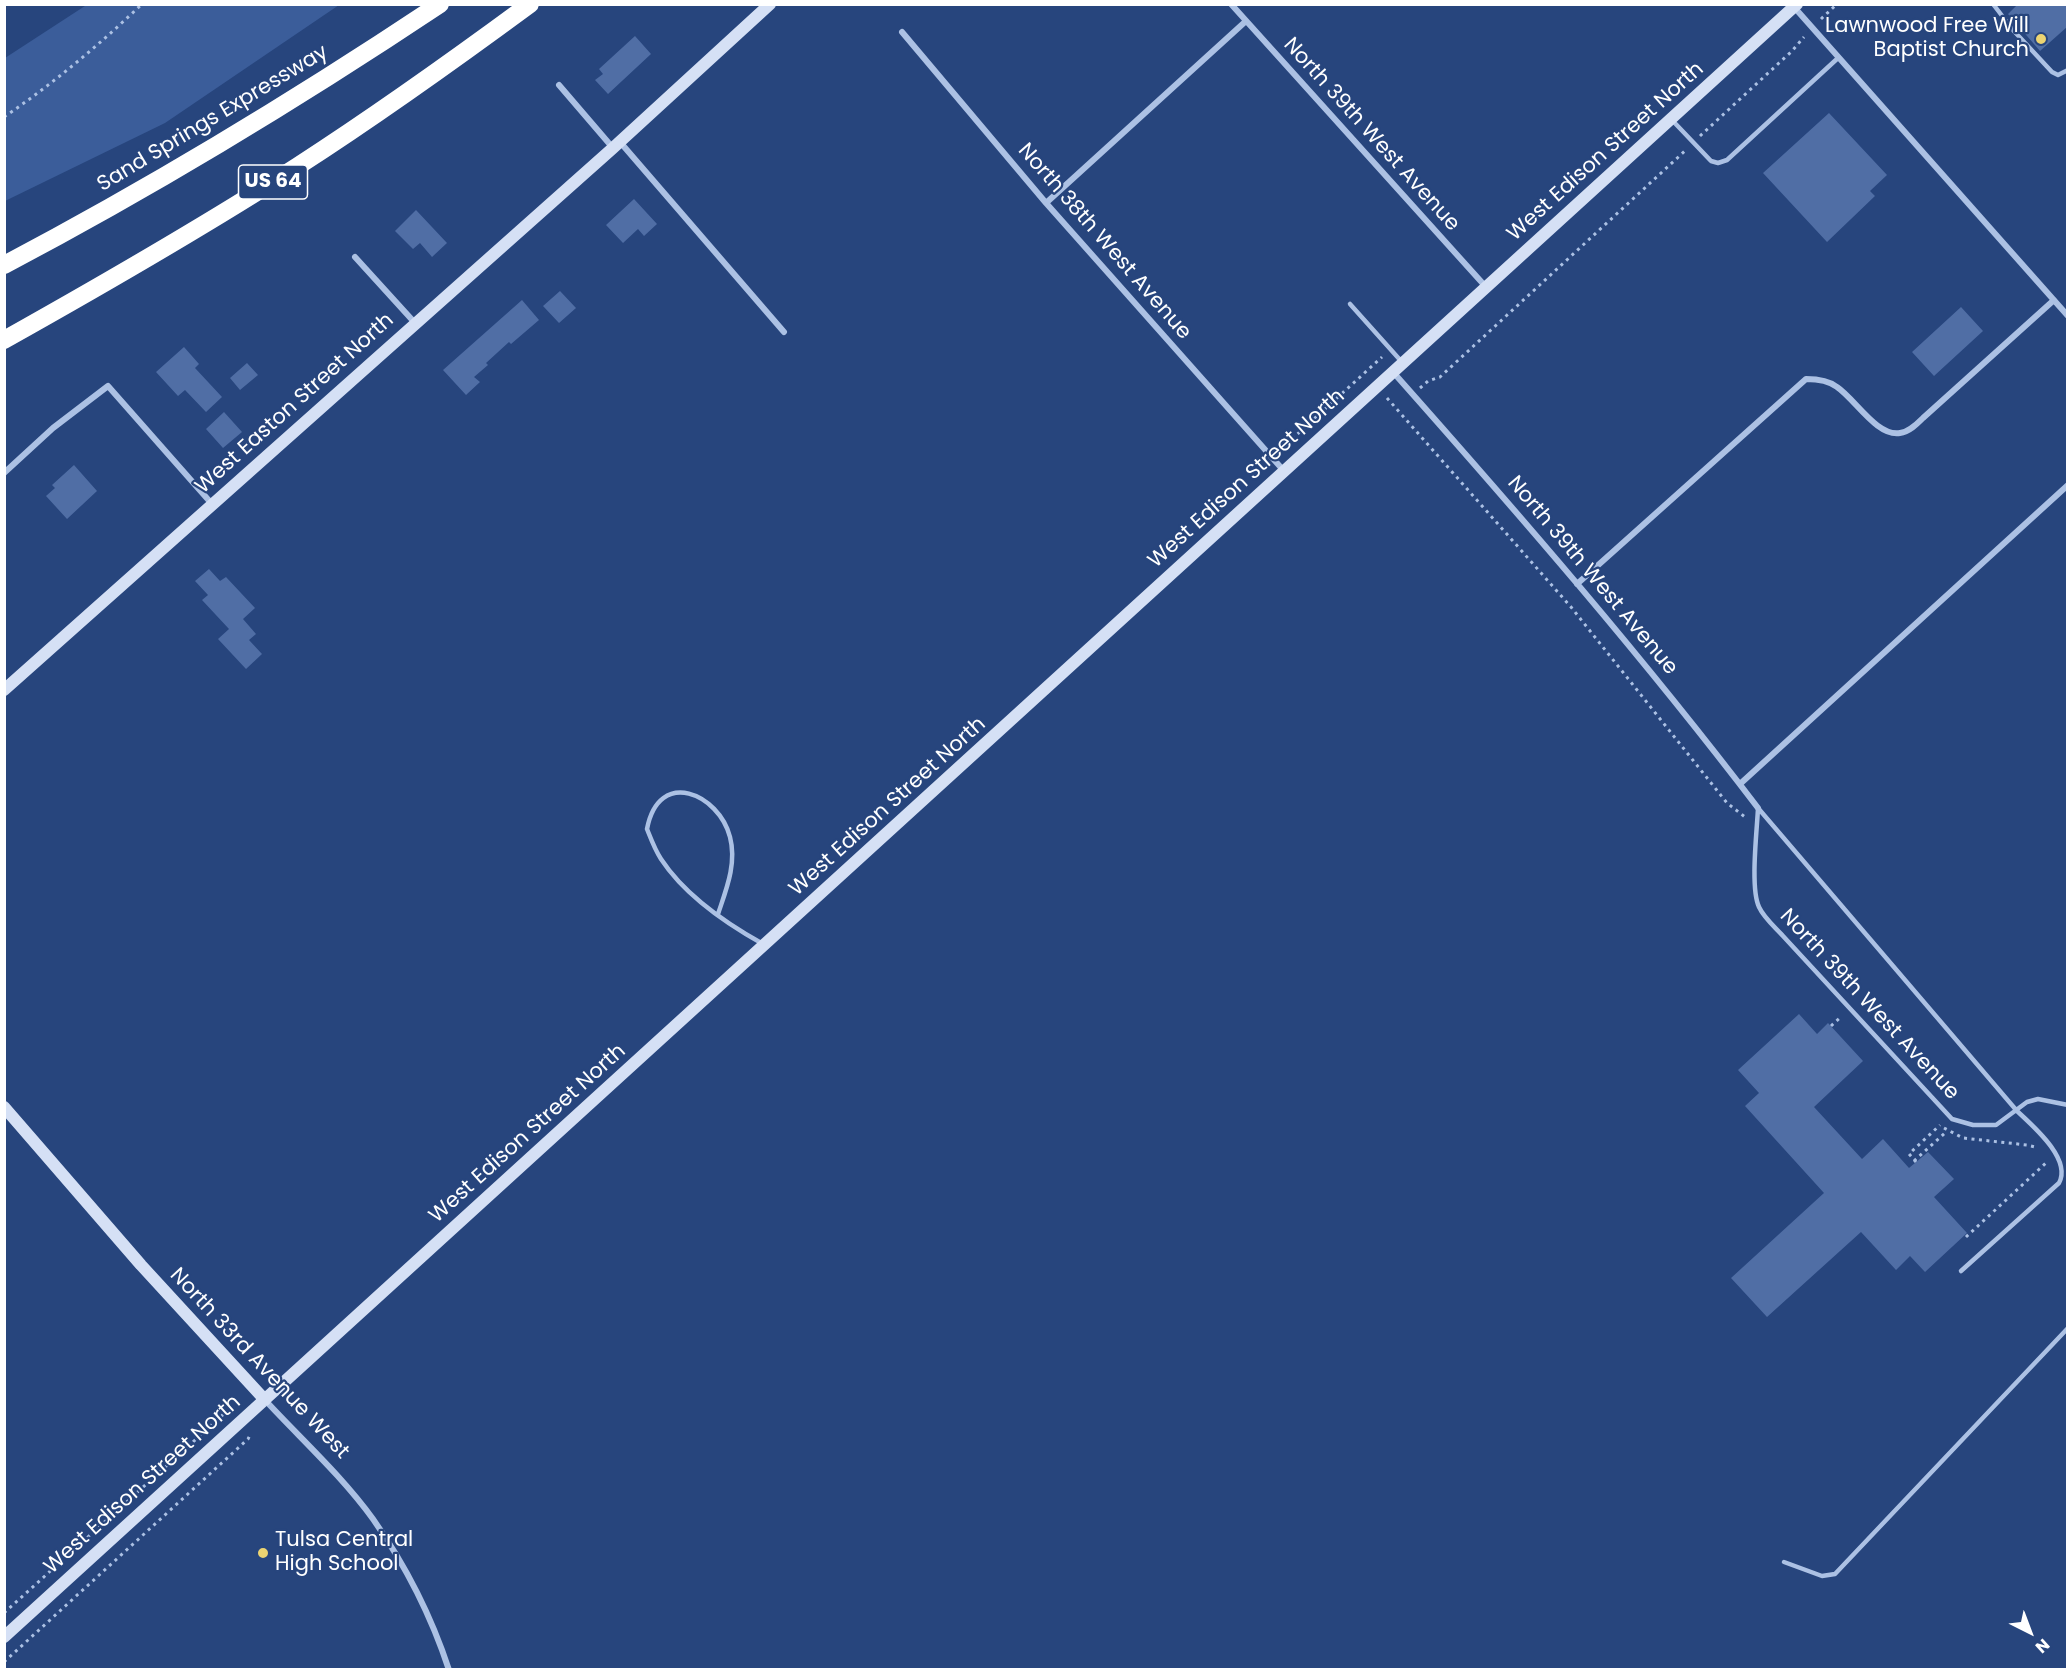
<!DOCTYPE html>
<style>
body{margin:0}
#map{position:relative;width:2072px;height:1674px;overflow:hidden;background:#27457d;font-family:Poppins,sans-serif}
canvas{display:block}
.frame{position:absolute;inset:0;border:6px solid #fff;pointer-events:none}
.north{position:absolute;left:2000px;top:1602px;width:60px;height:60px;-webkit-text-stroke:4px #27457d;paint-order:stroke;rotate:138deg;font-size:16px;font-weight:700;line-height:24px;text-align:center;color:#fff}
.north::after{content:'';display:block;margin:auto;width:21px;height:27px;background:#fff;clip-path:polygon(50% 0,100% 100%,50% 72%,0 100%)}
</style>
<div id="map">
<canvas width="2072" height="1674"></canvas>
<div class="frame"></div>
<div class="north">N</div>
</div>
<script>
const c = document.querySelector('canvas').getContext('2d');
c.lineJoin = 'round';
function fill(path, color) {
  c.fillStyle = color;
  c.fill(path, 'evenodd');
}
function strokePath(path, color, width, dash) {
  c.strokeStyle = color;
  c.lineWidth = width;
  c.lineCap = dash ? 'butt' : 'round';
  c.setLineDash(dash || []);
  c.stroke(path);
}
function drawText(font, color, halo, rows, align = 'center') {
  c.font = font + ' Poppins,sans-serif';
  c.lineWidth = 4.5;
  c.setLineDash([]);
  c.textBaseline = 'middle';
  c.strokeStyle = halo;
  c.fillStyle = color;
  for (const [text, x, y, turn = 0] of rows) {
    c.save();
    c.translate(x, y);
    c.rotate((+turn || 0) * Math.PI / 180);
    c.textAlign = isNaN(turn) ? turn : align;
    if (halo) c.strokeText(text, 0, 0);
    c.fillText(text, 0, 0);
    c.restore();
  }
}
const green = new Path2D(`
 M88,4H339V5L165,123L5,201V58Z`);
const building = new Path2D(`
 M2018,4H2067V27L2040,51L2008,14Z
 M635,36L651,54L608,94L595,80L603,74L599,69Z
 M1829,113L1887,175L1870,191L1875,196L1827,242L1763,173Z
 M634,199L657,224L644,236L638,229L623,243L606,225Z
 M416,210L447,243L432,257L420,243L413,249L395,231Z
 M560,291L576,308L559,323L543,306Z
 M522,300L539,320L511,344L509,342L486,363L488,365L474,377L480,382L466,395L443,370Z
 M1961,307L1983,331L1934,376L1912,352Z
 M184,347L199,364L195,368L222,397L206,412L185,390L178,396L156,372Z
 M247,363L258,375L240,390L230,378Z
 M224,412L242,432L223,448L206,429Z
 M74,465L97,491L67,519L46,496L55,488L52,485Z
 M209,569L220,581L226,577L255,608L243,619L256,634L249,640L262,654L246,669L218,639L229,629L202,600L208,595L195,581Z
 M1799,1014L1817,1034L1828,1023L1863,1061L1814,1107L1862,1159L1883,1139L1909,1168L1928,1152L1954,1179L1934,1197L1967,1233L1925,1272L1910,1256L1896,1270L1861,1232L1767,1317L1731,1278L1824,1193L1745,1106L1759,1093L1738,1070Z`);
const path = new Path2D(`
 M1821,19L1837,4
 M4,117C54,83 99,45 142,4
 M1700,136L1792,51L1804,37
 M1420,388L1428,381L1440,377L1687,149
 M1387,398L1571,607L1727,803L1745,817V820
 M1281,449L1382,357
 M1831,1026L1842,1016
 M1944,1128L1963,1138L2027,1145L2035,1147
 M1914,1161L1946,1132
 M1916,1162L1909,1154L1940,1125
 M1966,1237L2047,1162
 M4,1613L226,1412
 M4,1662L248,1439L250,1435`);
const lane = new Path2D(`
 M1993,4L2013,30L2052,72L2058,75L2068,70
 M1671,119L1711,161L1718,163L1727,160L1838,58
 M1350,304L1401,361
 M1758,808L2017,1111C2033,1126 2072,1159 2059,1183L1961,1271
 M1758,808C1757,831 1750,888 1759,907C1764,918 1775,927 1783,936L1952,1119L1973,1125H1996L2027,1102L2038,1099L2068,1105
 M718,914C726,890 737,864 730,837C719,794 659,767 647,829C651,839 655,850 661,859C684,894 727,924 763,944
 M1784,1562L1822,1576L1835,1574L2068,1328`);
const street = new Path2D(`
 M1231,4L1486,287
 M1794,7L2068,316
 M902,32L1046,203L1284,471
 M559,85L613,148
 M620,142L784,332
 M1046,203L1246,21
 M355,257L415,323
 M1393,372C1519,514 1643,657 1758,808
 M4,473L53,428L108,386L212,504
 M1577,584L1806,379C1817,379 1828,380 1837,387C1855,399 1877,437 1900,433C1909,432 1917,424 1923,418L2054,300
 M1740,784L2068,485
 M265,1400C301,1439 342,1476 373,1519C406,1566 431,1615 449,1670`);
const secondary = new Path2D(`
 M4,690L613,148L770,4
 M4,1107L141,1265L265,1400
 M4,1637L1797,4`);
const highway = new Path2D(`
 M4,265C154,186 299,98 440,4
 M4,340C104,284 203,227 298,166C377,115 454,60 530,4`);
const markers = [
 [2041,39,6,"#ecd472"],
 [263,1553,6,"#ecd472"]
];
const shields = [
 [273,182,69]
];
const shieldNames = [
 ["US 64",273,182]
];
const poiNames = [
 ["Lawnwood Free Will",2029,27],
 ["Baptist Church",2029,51],
 ["Tulsa Central",275,1541,"left"],
 ["High School",275,1565,"left"]
];
const streetNames = [
 ["Sand Springs Expressway",213,119,-31],
 ["North 39th West Avenue",1371,135,48],
 ["West Edison Street North",1606,152,-42],
 ["North 38th West Avenue",1104,242,49],
 ["West Easton Street North",295,404,-42],
 ["West Edison Street North",1247,479,-42],
 ["North 39th West Avenue",1592,576,50],
 ["West Edison Street North",888,807,-42],
 ["North 39th West Avenue",1869,1005,47],
 ["West Edison Street North",528,1134,-42],
 ["North 33rd Avenue West",259,1364,47],
 ["West Edison Street North",143,1485,-42]
];
fill(green, '#3b5d9a');
fill(building, '#506ea5');
strokePath(path, '#acc1e4', 3, [3, 4.5]);
strokePath(lane, '#acc1e4', 4.5);
strokePath(street, '#acc1e4', 6);
strokePath(secondary, '#d5e0f5', 12);
strokePath(highway, '#fff', 18);
for (const [x, y, r, color] of markers) {
  const dot = new Path2D();
  dot.arc(x, y, r, 0, 2 * Math.PI);
  c.fillStyle = color;
  c.fill(dot);
  strokePath(dot, '#27457d', 2);
}
for (const [x, y, w] of shields) {
  const box = new Path2D();
  box.roundRect(x - w / 2, y - 17, w, 34, 4.5);
  c.fillStyle = '#27457d';
  c.fill(box);
  strokePath(box, '#fff', 1.5);
}
drawText('bold 20px', '#fff', null, shieldNames);
drawText('21px', '#fff', '#27457d', poiNames, 'right');
drawText('21px', '#fff', '#27457d', streetNames);
</script>
